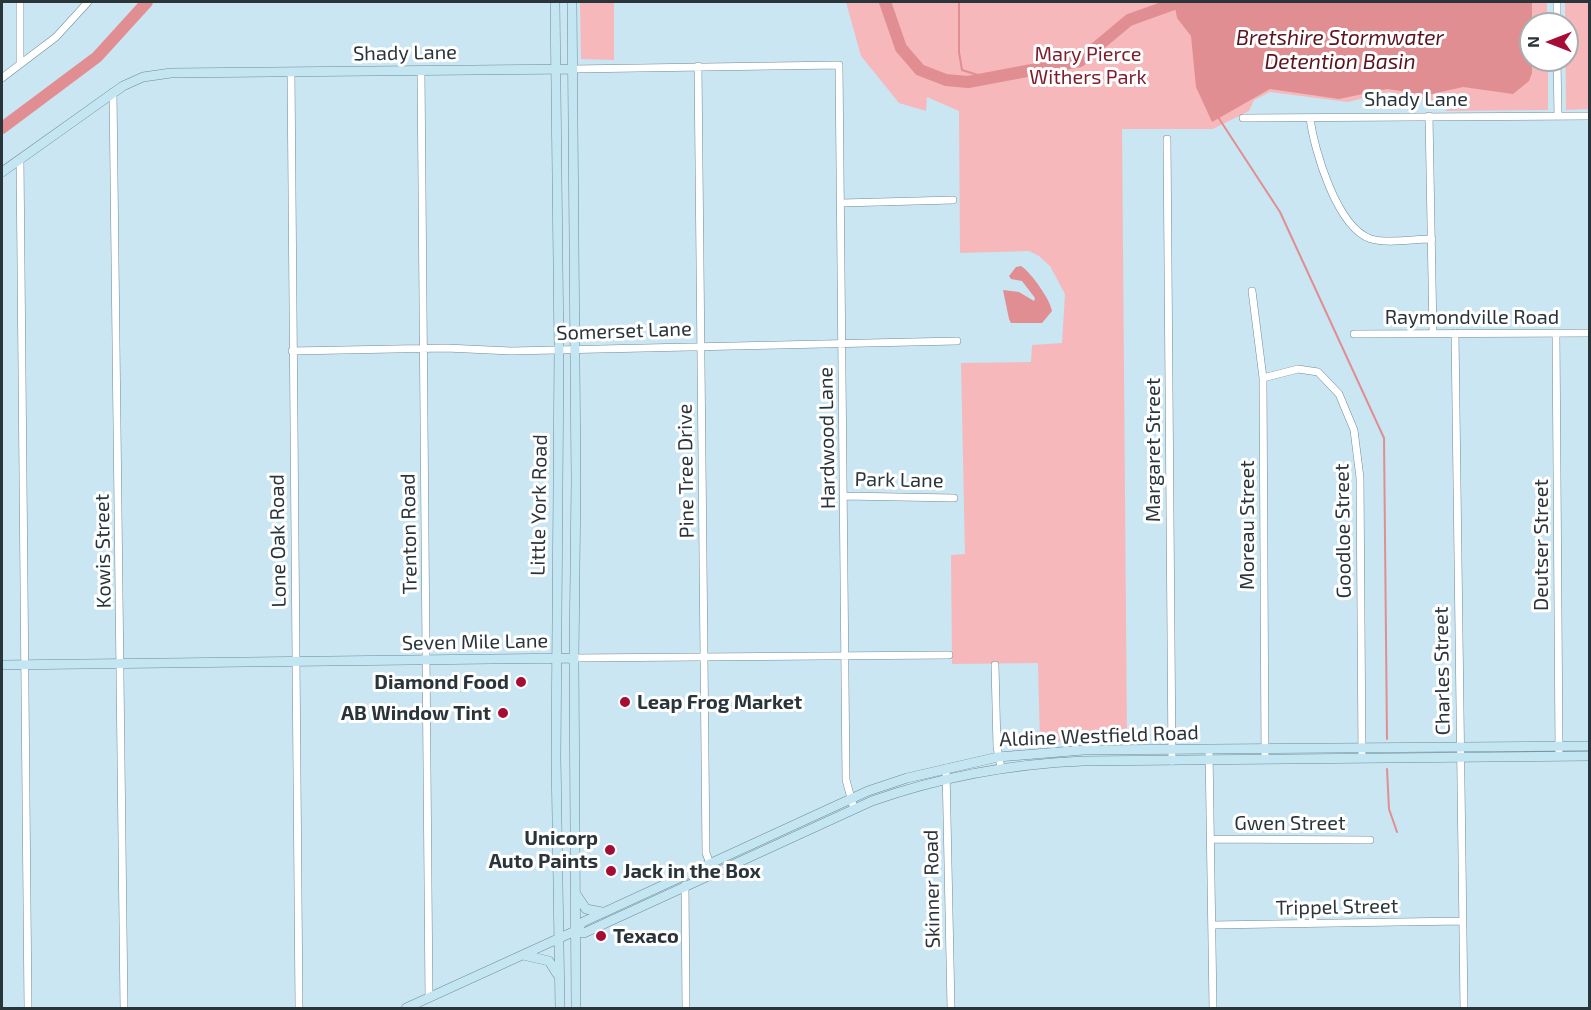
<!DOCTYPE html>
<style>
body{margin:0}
#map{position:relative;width:1591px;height:1010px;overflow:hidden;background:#c9e6f2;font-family:"Exo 2",sans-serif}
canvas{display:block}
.frame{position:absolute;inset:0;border:3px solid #2a353a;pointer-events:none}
.north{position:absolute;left:1519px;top:12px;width:60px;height:60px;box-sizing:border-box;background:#fff;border:2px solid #aaaeb0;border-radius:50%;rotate:270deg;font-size:16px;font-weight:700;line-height:24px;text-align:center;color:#2a353a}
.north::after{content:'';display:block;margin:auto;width:21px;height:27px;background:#a60d34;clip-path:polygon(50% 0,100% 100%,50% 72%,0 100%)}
</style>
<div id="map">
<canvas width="1591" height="1010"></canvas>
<div class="frame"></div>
<div class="north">N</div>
</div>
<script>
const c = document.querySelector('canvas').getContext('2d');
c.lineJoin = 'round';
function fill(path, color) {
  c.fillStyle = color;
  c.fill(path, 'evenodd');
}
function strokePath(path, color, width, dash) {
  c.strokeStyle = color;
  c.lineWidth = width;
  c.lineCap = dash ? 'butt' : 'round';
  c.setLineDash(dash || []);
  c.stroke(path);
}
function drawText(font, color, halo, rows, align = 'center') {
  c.font = font + ' "Exo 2",sans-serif';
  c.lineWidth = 6;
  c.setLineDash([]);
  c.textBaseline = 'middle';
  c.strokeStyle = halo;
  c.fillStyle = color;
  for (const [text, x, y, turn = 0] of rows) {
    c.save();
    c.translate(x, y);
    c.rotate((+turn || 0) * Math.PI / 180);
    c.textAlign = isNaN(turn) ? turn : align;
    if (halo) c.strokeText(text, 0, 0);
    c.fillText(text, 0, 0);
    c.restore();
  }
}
const green = new Path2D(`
 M580,2H614V60L581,59Z
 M846,2H1547V24H1531V60H1548V110L1445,111L1452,106L1447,103L1389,92L1348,102L1270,92L1254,100L1249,111L1213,129H1122L1127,741L1040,742L1038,663L952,664L951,555L965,554L961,363L1031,362L1032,345L1062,343L1065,294L1050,266L1039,256L1029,251L960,253L959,111L927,97L926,111L899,103L861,56Z
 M1565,2H1589V109L1566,110Z`);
const water = new Path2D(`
 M1174,2H1532V73L1529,81L1513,94L1463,87L1427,95L1387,89L1339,99L1270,89L1212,122L1196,87L1191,36L1177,18Z
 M1021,266C1031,272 1051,301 1052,311L1042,323H1011L1009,319L1003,290L1019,292L1034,301L1035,298L1022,281L1011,279L1009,276L1016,267Z`);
const stream = new Path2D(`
 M959,2V52L962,70L984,77
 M1218,117L1280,212L1384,438L1387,739
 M1387,769L1389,809L1397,832`);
const river = new Path2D(`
 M885,2L901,48L920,70L946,80L968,82L1080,61L1129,20L1179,2
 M2,128L97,57L147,2`);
const street = new Path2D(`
 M20,2V64
 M1557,2V24
 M1557,60L1558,116
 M698,66L706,853L714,874
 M573,69L839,65L846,780L854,809
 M421,71L429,998
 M291,73L299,1008
 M2,78L56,37L88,2
 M113,92L124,1008
 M1429,116L1433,334
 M1243,118L1590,116
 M1310,118C1314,150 1337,228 1371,239C1389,244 1413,239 1432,239
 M1167,139L1172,761
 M20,159L28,1008
 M842,203L953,200
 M1252,291L1263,378L1265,759
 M1455,333L1464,1008
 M1556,333L1559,751
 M1354,334L1590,333
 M292,351L446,348L511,351L957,341
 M1263,378L1298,369L1318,372L1339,394L1354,430L1360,478L1362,758
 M844,496L954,498
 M574,658L949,655
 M995,665L997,747L1001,768
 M1209,750L1213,1008
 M946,768L951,1008
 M1211,839L1370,840
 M685,885L686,1008
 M1212,925L1462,921`);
const secondary = new Path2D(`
 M555,2L559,349L556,757L560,1008
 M572,2L576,481L574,658L576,1008
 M2,172L123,86L143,77L171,73L573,69
 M2,665L574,658
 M576,894L586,909L602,912
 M575,931L584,933L872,801C940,777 1011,764 1083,761L1590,756
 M523,955L549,961L557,974
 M406,1008L575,931L583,922L868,791L907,778L998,757L1084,750L1590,746`);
const markers = [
 [521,682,6,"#a60d34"],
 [625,702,6,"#a60d34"],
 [503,713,6,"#a60d34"],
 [610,850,6,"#a60d34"],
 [611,871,6,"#a60d34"],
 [601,936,6,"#a60d34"]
];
const streetNames = [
 ["Shady Lane",405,53,-1],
 ["Shady Lane",1416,99],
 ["Raymondville Road",1472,317],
 ["Somerset Lane",624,331,-2],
 ["Hardwood Lane",827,438,-91],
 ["Margaret Street",1153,450,-90],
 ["Pine Tree Drive",686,471,-91],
 ["Park Lane",899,480,1],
 ["Little York Road",539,505,-89],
 ["Moreau Street",1247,525,-90],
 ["Goodloe Street",1343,531,-91],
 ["Trenton Road",409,534,-91],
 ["Lone Oak Road",278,541,-91],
 ["Deutser Street",1541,545,-90],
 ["Kowis Street",103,551,-91],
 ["Seven Mile Lane",475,642,-1],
 ["Charles Street",1442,671,-91],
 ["Aldine Westfield Road",1099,736,-2],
 ["Gwen Street",1290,823],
 ["Skinner Road",932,889,-91],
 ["Trippel Street",1337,907,-1]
];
const parkNames = [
 ["Mary Pierce",1088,54],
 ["Withers Park",1088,77]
];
const poiNames = [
 ["Diamond Food",509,682],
 ["Leap Frog Market",637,702,"left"],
 ["AB Window Tint",491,713],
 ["Unicorp",598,838],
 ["Auto Paints",598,861],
 ["Jack in the Box",623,871,"left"],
 ["Texaco",613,936,"left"]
];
const waterNames = [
 ["Bretshire Stormwater",1340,38],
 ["Detention Basin",1340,62]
];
fill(green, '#f6b8ba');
fill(water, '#e18e92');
strokePath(stream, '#e18e92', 2);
strokePath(river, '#e18e92', 12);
strokePath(street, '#708b96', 8);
strokePath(secondary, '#708b96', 10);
strokePath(street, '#fff', 7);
strokePath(secondary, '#c4e6f2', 9);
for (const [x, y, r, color] of markers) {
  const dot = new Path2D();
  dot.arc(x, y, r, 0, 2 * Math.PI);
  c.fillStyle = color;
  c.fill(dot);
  strokePath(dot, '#fff', 2);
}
drawText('20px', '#2a353a', '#fff', streetNames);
drawText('20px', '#7d1c2c', '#fff', parkNames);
drawText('bold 20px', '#2a353a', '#fff', poiNames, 'right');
drawText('italic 21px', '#5b121e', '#fff', waterNames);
</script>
